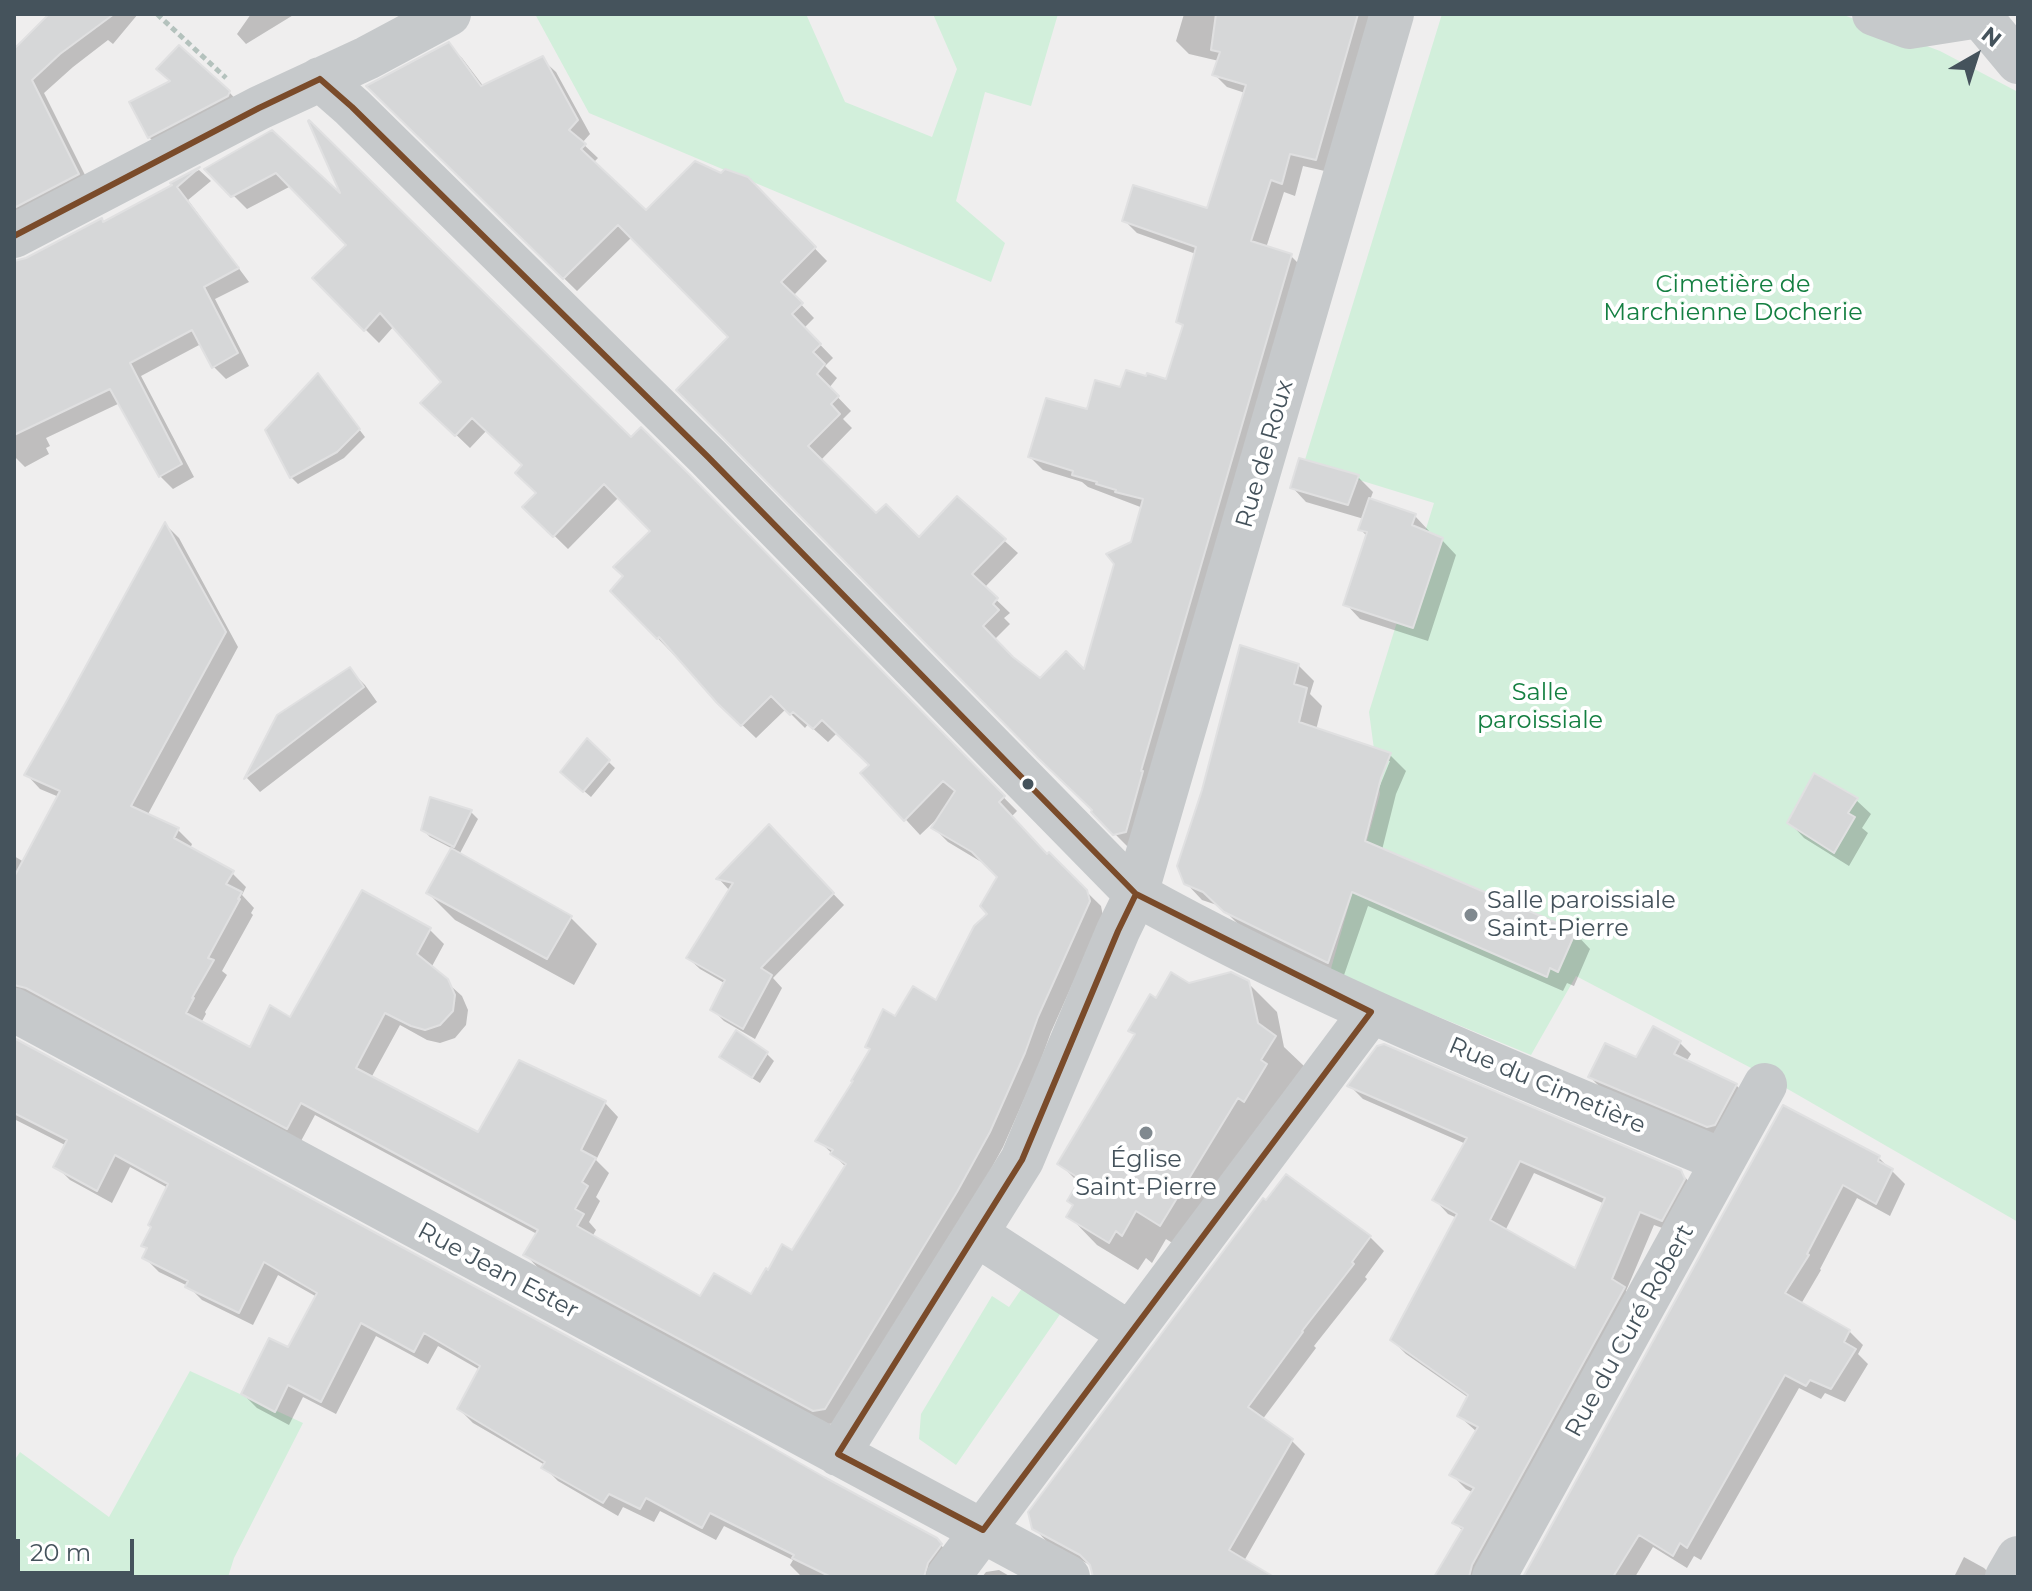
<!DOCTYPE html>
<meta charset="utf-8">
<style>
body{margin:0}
#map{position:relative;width:2032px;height:1591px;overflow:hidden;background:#efeeee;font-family:Montserrat,sans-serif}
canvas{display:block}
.frame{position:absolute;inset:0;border:16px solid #45535c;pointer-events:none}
.north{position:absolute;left:1936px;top:16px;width:80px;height:80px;-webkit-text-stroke:6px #fff;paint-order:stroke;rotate:39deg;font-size:22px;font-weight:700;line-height:32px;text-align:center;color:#45535c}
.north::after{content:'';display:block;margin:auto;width:28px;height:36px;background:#45535c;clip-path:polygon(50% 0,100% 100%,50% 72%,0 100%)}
.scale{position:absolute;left:16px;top:1539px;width:118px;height:36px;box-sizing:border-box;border:4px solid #45535c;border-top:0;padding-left:10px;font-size:24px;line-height:28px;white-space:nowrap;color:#45535c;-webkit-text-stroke:6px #fff;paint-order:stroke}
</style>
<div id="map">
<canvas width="2032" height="1591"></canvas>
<div class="frame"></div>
<div class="north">N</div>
<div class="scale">20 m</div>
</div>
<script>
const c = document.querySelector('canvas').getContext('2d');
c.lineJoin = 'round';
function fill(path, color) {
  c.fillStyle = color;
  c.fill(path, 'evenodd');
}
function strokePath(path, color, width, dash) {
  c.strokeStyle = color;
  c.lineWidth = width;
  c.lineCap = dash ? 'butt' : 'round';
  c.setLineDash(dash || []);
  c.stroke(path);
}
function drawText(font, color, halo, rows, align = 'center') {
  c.font = font + ' Montserrat,sans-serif';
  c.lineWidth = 8;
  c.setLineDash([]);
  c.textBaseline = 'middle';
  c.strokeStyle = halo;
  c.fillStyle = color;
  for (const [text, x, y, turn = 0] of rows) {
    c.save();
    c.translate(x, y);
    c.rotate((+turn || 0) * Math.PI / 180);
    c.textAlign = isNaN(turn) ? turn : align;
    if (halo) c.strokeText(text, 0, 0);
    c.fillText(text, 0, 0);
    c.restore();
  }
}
const green = new Path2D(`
 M535,14H806L845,102L932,137L957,69L933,14H1058L1031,106L985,92L956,201L1005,243L991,282L589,113Z
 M1442,14H1841L1940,51L2018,92V1222L1753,1069L1576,976L1531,1055L1330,972L1380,794L1369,712L1434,503L1304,463Z
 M1027,1281L1065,1307L956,1465L919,1439L921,1414L992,1296L1009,1307Z
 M190,1371L303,1423L234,1558L228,1577H14V1461L20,1452L109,1517Z`);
const shadow = new Path2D(`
 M52,14H138L113,44L108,40L73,67L44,93L91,187L14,227V51Z
 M251,14H295L246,44L237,34Z
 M1184,14H1374L1329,172L1303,166L1295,196L1284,192L1266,248L1291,256L1304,269L1128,847L1093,812L1094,810L679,390L731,337L632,237L577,291L369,87L449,45L462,58L484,87L542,59L556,72L590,134L582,143L598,158L593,163L646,213L722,175L747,179L827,261L793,296L814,318L804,328L833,358L825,366L837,378L829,388L851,411L843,419L852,428L820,461L876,516L919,540L958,499L1018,553L984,588L1010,613L1004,618L1010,624L994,640L1014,660L1040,680L1085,673L1133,544L1143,508L1088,487L1082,482L1043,470L1030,457L1088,412L1122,389L1168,381L1185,328L1178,322L1196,254L1137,233L1124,220L1208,211L1245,93L1227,87L1214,74L1219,61L1189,54L1176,41Z
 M229,92L242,106L162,150L149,137Z
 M272,132L346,201L631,440L689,476L1017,811L1011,817L1048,856L1049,855L1101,906L1103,916L1051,1032L1038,1068L1003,1147L971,1206L839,1423L828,1424L539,1269L526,1255L537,1234L315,1115L301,1141L14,1004V856L24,862L59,797L40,789L27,775L166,525L179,538L238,647L147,816L178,830L192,844L190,849L232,873L246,887L242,895L254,908L251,913L253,915L222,971L227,975L205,1012L206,1014L201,1023L251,1050L291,1020L362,892L430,930L444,944L431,968L462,996L468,1010L466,1025L455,1038L440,1043L427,1040L400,1025L371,1078L479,1135L605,1103L618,1117L596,1160L609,1173L596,1197L600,1201L589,1222L596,1230L592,1237L701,1298L752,1296L793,1253L846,1167L818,1140L871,1050L867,1046L896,1018L937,1002L989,914L1000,877L988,866L948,842L934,828L939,817L920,835L863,773L871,765L837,733L828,742L808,724L805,728L786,709L756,738L734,717L612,591L626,576L652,531L619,497L568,549L525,507L539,493L524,466L487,430L470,448L423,403L444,382L394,326L379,343L314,278L349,245L291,186L247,209L207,169Z
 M199,170L211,181L188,200L249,282L215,299L249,366L226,379L214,367L201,344L141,376L194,477L173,489L160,476L120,403L46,438L50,446L46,448L49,454L25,467L14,456V263L26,260L104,224L174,186L173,183Z
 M324,383L365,437L344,458L298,484L291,477Z
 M1358,477L1373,492L1370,500L1415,516L1429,531L1428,534L1442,540L1456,555L1428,641L1360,619L1346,604L1367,536L1360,529L1364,519L1306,502L1292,487Z
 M1298,665L1314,681L1310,694L1322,706L1316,730L1390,755L1406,771L1396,794L1382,850L1575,933L1590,949L1574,986L1567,983L1563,991L1368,906L1343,978L1242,928L1220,906L1202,900L1186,883ZM1385,761H1390L1379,788L1375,786Z
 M350,670L365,685L377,702L260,792L247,778L278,716Z
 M587,741L615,768L591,797L569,778Z
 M431,800L471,812L478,819L459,855L570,917L597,944L574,985L455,920L428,893L453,849L430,837L423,830Z
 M1856,800L1871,814L1862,828L1868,833L1849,866L1804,838L1790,823Z
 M769,827L844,905L773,978L782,988L755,1039L724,1021L712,1009L726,984L700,969L688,958L730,891L719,879Z
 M1248,983L1277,1012L1284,1047L1304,1066L1190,1254L1166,1239L1152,1263L1146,1258L1138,1270L1097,1245L1069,1216L1075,1206L1080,1184L1060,1164L1136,1036L1131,1030L1156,1000L1189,985Z
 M1654,1029L1680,1043L1691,1054L1686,1062L1736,1085L1747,1096L1719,1137L1601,1088L1590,1077L1637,1060Z
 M736,1033L767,1054L774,1061L760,1083L728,1063L721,1056Z
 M14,1041L936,1540L954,1559L941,1577H802L790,1565L793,1560L724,1526L716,1540L660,1511L654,1522L623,1507L618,1516L558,1481L544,1467L545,1465L473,1423L459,1409L480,1370L438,1346L428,1364L376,1336L336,1414L303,1397L289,1425L257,1408L243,1394L289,1350L317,1297L278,1275L253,1325L202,1300L188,1286L159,1272L145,1258L148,1250L143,1246L168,1188L130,1167L112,1203L70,1180L56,1166L67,1146L14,1119Z
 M1350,1086L1680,1172L1694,1187L1676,1233L1654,1225L1626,1291L1638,1303L1487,1577H1437L1463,1531L1454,1522L1474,1493L1466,1489L1452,1475L1477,1432L1459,1416L1469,1398L1406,1354L1392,1340L1457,1218L1448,1214L1435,1200L1466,1144L1363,1099ZM1534,1173L1605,1204L1575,1271L1505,1231Z
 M1784,1107L1879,1158L1905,1184L1890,1216L1857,1198L1820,1269L1821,1270L1801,1304L1849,1331L1863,1345L1858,1354L1868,1364L1845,1402L1825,1393L1821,1399L1799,1388L1701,1560L1694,1556L1687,1568L1653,1547L1635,1577H1525Z
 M1370,1237L1384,1251L1365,1277L1367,1279L1314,1346L1316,1348L1262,1420L1291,1440L1305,1454L1244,1561L1270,1577H1095L1092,1566L1048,1543L1034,1528Z
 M1964,1557L1984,1568L1993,1577H1954Z
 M999,1570L1011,1577H982L986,1572Z`);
const building = new Path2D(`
 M49,14H114L60,54L32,80L79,174L14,208V43L16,47Z
 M1216,14H1358L1316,160L1290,154L1282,184L1271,180L1251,241L1292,254L1141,771H1143L1126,832L1113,835L1091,812L1092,810L1039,759L676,390L728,337L618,225L563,279L366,86L449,42L481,86L543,56L578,120L569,130L586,144L581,149L646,210L695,161L721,173L725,169L748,177L816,247L781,282L803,303L792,314L821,344L813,352L825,364L817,374L839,396L831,404L840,414L808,446L876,513L886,504L919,537L957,496L1006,539L972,574L998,598L993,604L999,610L983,626L1013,657L1040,678L1066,651L1084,669L1114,564L1106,554L1131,542L1143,499L1115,492L1116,490L1096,484L1097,482L1072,475L1073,471L1028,457L1046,398L1087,409L1095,380L1120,387L1126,370L1146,376L1147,373L1166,379L1183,325L1176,322L1196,247L1122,221L1133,185L1207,208L1246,85L1212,75L1220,52L1211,50Z
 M179,45L230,91L228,96L148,138L129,102L170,81L156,69Z
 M309,120L631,437L641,427L690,475L1005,796L999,802L1047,854L1049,852L1087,890L1090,901L1038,1017L1025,1053L990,1132L957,1192L825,1409L813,1411L523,1255L538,1230L301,1103L287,1129L26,988L14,985V877L60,791L24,775L65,704L165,522L226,632L131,806L179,828L174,838L234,871L226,884L242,892L238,899H240L208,958L214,960L192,998H194L186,1013L250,1047L270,1005L290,1017L362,890L431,928L417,954L448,979L455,995L453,1011L440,1025L425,1030L411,1026L385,1013L356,1068L478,1132L519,1060L606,1101L581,1150L596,1158L582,1182L588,1186L575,1209L584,1214L577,1226L700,1296L714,1273L751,1294L766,1268L768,1270L782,1244L792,1250L846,1164L830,1154L833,1150L815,1141L853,1081H851L870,1049L865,1047L883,1009L895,1016L913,986L936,1000L974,926L987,914L980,906L997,877L972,852L931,828L955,791L943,781L904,821L860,773L869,765L822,720L813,729L793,712L790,715L771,696L741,726L717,703L659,637L657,639L610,591L623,576L613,567L650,531L604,484L553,537L522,507L536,493L515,473L522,465L472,418L455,436L420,403L441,382L380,313L364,331L312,278L346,245L276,173L231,197L204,169L272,130L340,193L308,121Z
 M200,167L177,187L239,268L204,287L238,353L212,368L192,330L130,363L182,464L159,477L110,389L14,435V261L26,258L102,218L103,222L172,185L170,183Z
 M318,373L360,429L337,452L290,478L265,430Z
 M1299,458L1359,475L1348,505L1290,488Z
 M1369,498L1416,514L1412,525L1443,538L1413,628L1343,605L1367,532L1358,530Z
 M1240,645L1299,664L1294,684L1307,688L1299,722L1391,753L1381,778L1365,841L1576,931L1558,972L1550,968L1547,977L1352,892L1328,963L1224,912L1203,892L1184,884L1177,866L1202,790Z
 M350,667L364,687L244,779L277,715Z
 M587,738L610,760L583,792L560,772Z
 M1814,773L1858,798L1848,813L1855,817L1834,853L1787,823Z
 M430,797L472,810L454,847L421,830Z
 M769,824L834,893L761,968L772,975L743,1029L710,1010L725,980L686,958L733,883L716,879Z
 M451,848L572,916L547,959L426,893Z
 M1171,972L1189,983L1231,972L1249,981L1258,1023L1276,1036L1261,1060L1267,1064L1244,1102L1238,1098L1160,1226L1136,1211L1122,1236L1116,1231L1109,1243L1066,1217L1073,1205L1067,1201L1080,1179L1057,1164L1135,1034L1128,1031L1150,994L1156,998Z
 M1653,1026L1681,1041L1674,1054L1737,1084L1715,1125L1707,1127L1588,1077L1605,1043L1636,1057Z
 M736,1030L768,1052L752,1078L719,1057Z
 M14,1038L747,1433L824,1477L937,1538L942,1544L928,1563L924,1577H831L792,1558L794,1555L710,1513L702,1528L646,1498L640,1509L609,1494L603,1503L541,1468L545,1462L457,1409L480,1366L424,1333L414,1352L361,1323L321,1402L288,1385L275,1412L241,1394L269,1338L288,1347L317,1293L264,1262L239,1313L185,1287L188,1281L142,1258L147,1248L141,1246L151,1227L148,1225L168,1184L115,1155L97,1191L53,1167L67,1140L14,1113Z
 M1384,1044L1681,1170L1685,1179L1662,1221L1640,1212L1612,1279L1625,1287L1472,1565L1469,1577H1434L1463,1528L1452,1523L1474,1488L1449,1475L1478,1427L1457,1416L1468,1395L1390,1340L1457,1214L1432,1200L1467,1138L1347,1086L1377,1046ZM1520,1161L1605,1198L1575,1268L1490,1220Z
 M1783,1105L1880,1156L1878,1161L1893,1169L1876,1204L1843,1185L1807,1254L1809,1255L1785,1293L1850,1330L1844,1342L1856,1349L1831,1389L1810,1380L1806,1386L1785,1375L1687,1548L1680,1543L1673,1556L1639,1535L1613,1577H1523Z
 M1286,1174L1371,1236L1352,1262L1354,1264L1302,1331L1303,1332L1248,1407L1293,1439L1229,1550L1274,1577H1093L1090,1565L1080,1555L1032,1529L1028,1512L1263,1198L1266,1200Z`);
const path = new Path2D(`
 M157,14L226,78`);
const minor = new Path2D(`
 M1874,14L1909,27L1979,16
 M1978,14L2018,62
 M320,79L352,107L708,457L1136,894C1324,999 1525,1077 1723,1161
 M14,236L259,108L367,58L449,14
 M14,1010L1068,1577
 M976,1234L1130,1334
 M838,1454L1022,1160L1118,931L1136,894L1392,14
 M948,1577L1371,1012
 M1494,1577L1765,1085
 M2007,1577L2018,1558`);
const bus1 = new Path2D(`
 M320,79L352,107L708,457L1136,894
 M14,236L259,108L320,79
 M1136,894L1371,1012L983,1530L838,1454L1022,1160L1118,931Z`);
const markers = [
 [1028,784,7,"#45535c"],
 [1471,915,8,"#80898f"],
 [1146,1133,8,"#80898f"]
];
const parkNames = [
 ["Cimetière de",1733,285],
 ["Marchienne Docherie",1733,313],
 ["Salle",1540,693],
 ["paroissiale",1540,721]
];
const streetNames = [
 ["Rue de Roux",1265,454,-74],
 ["Rue du Cimetière",1547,1086,23],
 ["Rue Jean Ester",498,1271,28],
 ["Rue du Curé Robert",1630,1331,-61]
];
const poiNames = [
 ["Salle paroissiale",1487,901],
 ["Saint-Pierre",1487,929],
 ["Église",1146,1160,"center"],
 ["Saint-Pierre",1146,1188,"center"]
];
fill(green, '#d2efdb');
fill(shadow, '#0003');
fill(building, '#d6d7d8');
strokePath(building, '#e0e0e1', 2);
strokePath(path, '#b4c2bd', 5, [6, 4]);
strokePath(minor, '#c6c9cb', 44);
strokePath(bus1, '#7a4b2a', 6);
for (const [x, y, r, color] of markers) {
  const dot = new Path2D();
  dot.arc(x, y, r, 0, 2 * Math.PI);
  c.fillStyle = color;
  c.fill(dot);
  strokePath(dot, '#fff', 3);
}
drawText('24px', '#147f41', '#fff', parkNames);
drawText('24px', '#45535c', '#fff', streetNames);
drawText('24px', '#45535c', '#fff', poiNames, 'left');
</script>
